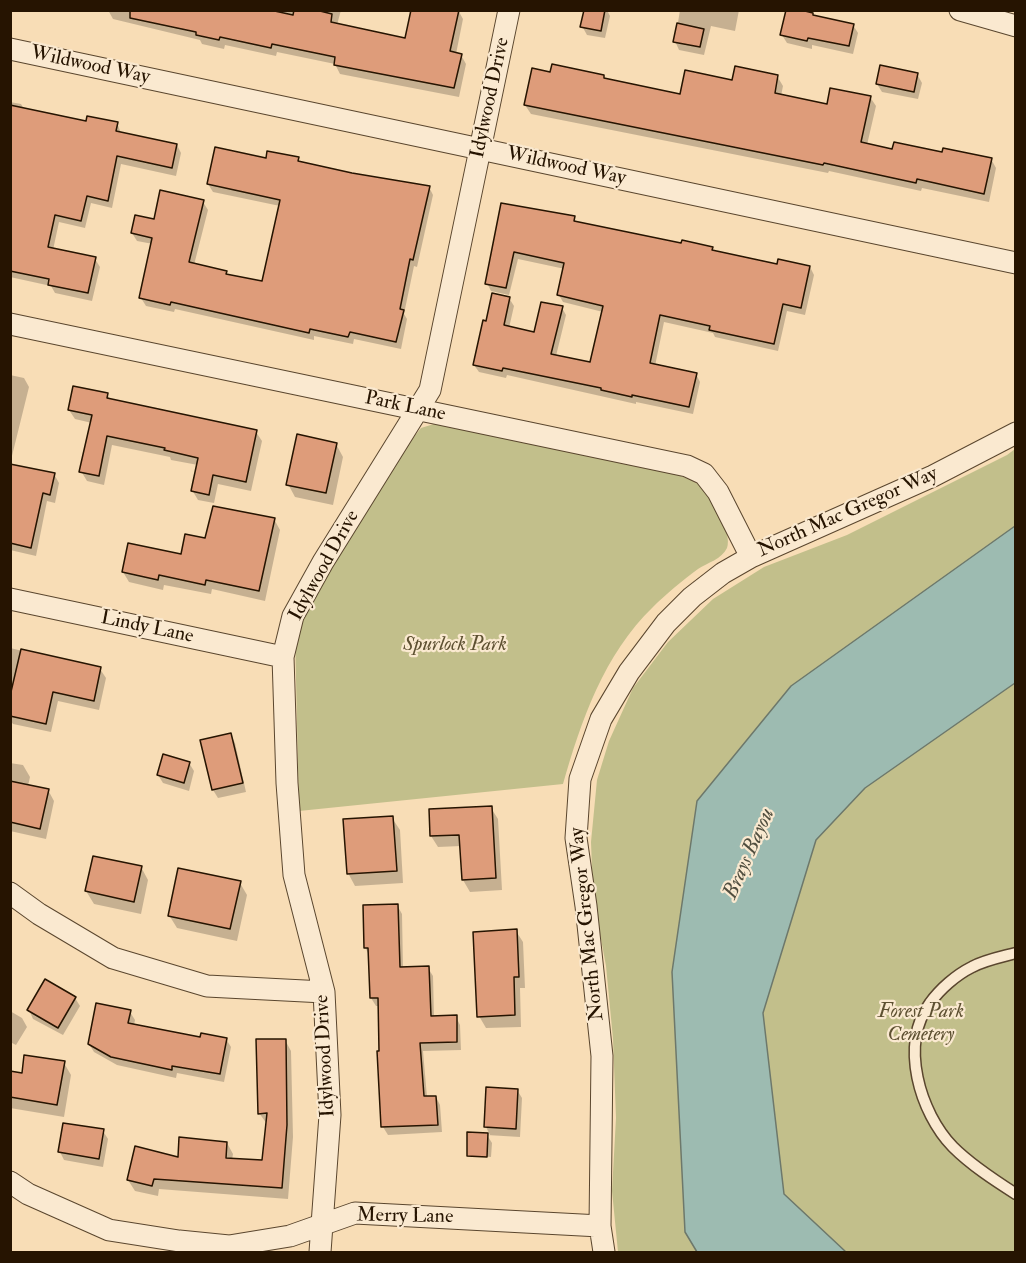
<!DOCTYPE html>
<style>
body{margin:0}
#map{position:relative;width:1026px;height:1263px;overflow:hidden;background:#f8ddb6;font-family:"IM FELL Double Pica",serif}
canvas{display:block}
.frame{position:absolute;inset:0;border:12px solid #261401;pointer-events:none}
</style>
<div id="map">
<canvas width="1026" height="1263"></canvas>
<div class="frame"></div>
</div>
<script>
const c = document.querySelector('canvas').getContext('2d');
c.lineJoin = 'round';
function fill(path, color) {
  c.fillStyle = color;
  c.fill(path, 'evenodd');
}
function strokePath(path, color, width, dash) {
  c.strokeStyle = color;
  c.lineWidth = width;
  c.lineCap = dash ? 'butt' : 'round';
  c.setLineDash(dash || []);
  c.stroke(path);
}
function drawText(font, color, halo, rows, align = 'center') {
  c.font = font + ' "IM FELL Double Pica",serif';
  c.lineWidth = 4.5;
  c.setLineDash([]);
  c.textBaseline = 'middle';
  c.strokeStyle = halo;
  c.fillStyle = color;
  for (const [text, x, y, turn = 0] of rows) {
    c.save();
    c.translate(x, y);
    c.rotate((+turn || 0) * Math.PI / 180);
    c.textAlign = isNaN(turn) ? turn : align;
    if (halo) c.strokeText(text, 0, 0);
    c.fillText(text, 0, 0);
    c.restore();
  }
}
const green = new Path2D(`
 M434,424L673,473C681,476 690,479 698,484C711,493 733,533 727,548C722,559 707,563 698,569C683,580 666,594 653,607C604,654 581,721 563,784L299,811L295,635L309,602L401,453L421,428Z
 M1015,449V1252H618L612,1191L616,1118L613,1039L606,966L593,896L591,842L597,780L609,741L633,688L668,642L713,599L764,567L847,535L1007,455Z`);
const water = new Path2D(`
 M1015,526V683L865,788L816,840L763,1013L784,1194L846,1252H697L685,1232L672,972L697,801L791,686Z`);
const shadow = new Path2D(`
 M108,10H263L272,12L273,10H341L337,25L406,40L458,10L463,19L456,54L461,55L466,64L459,97L340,74L335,64L277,52L276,56L225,45L224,49L202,44L200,40L113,19Z
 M585,10H607L610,16L605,38L587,35L582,26Z
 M680,10H739L735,31L711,26L704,55L679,50L675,41Z
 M853,25L858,33L853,54L812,45V49L787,43L782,35Z
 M551,73L603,76L605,80L681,96L733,82L777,76L783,86L781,96L828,106L870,97L876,106L867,145L894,151L944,154L991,159L996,168L989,202L922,188L921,191L829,171L828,173L531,114L525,105Z
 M917,74L922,83L918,99L882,92L877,84Z
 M10,102L21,104L24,109L87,123H117L121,133L177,145L181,153L176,176L121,164L112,208L91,203L85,228L59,222L53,250L95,259L100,267L92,301L55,293L51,286L10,277Z
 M298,159L300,163L352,174L429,187L433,195L417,267L414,266L404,314L407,319L401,349L354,339L353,344L314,336V340L175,309L174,312L146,306L141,298L153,244L137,241L132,233L203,202L208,210L194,265L226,272L228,276L263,283L280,206L213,192L208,184L267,160Z
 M502,205L574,218L577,223L683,245L712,248L714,252L779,266L810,267L814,275L805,315L787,311L778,351L715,337L713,333L664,322L655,366L696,374L700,382L693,414L636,402V404L507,375L506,378L479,372L474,365L487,323L509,298L514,306L509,328L535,333L562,308L566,315L556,356L592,364L603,312L563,302L559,295L565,269L518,259L509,295L491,291L487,283Z
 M10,375L24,378L29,387L10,464Z
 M107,395L111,400L256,432L262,441L251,491L218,484L214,503L198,500L192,490L198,465L171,460L170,457L112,445L104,485L87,481L81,471L92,423L75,419L69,410Z
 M336,444L343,457L333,505L295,497L288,484Z
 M10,465L54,474L59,483L55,503L47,501L36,556L10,550Z
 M274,519L280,530L265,601L212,589L211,594L164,585L163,590L129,582L123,572L182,556L207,540Z
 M10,648L100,669L106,678L99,710L58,701L51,732L13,724L10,720Z
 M231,735L235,743L246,792L218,798L213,790Z
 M10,763L23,765L30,777L28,786L48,790L54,801L46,839L10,831Z
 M189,763L194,771L189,791L163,783L158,775Z
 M491,808L498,819L502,890L470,892L463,880L461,846L438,847L431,836Z
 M392,818L400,830L403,883L355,886L348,873Z
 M141,867L148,880L141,914L94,904L86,891Z
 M240,883L247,895L237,941L177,928L169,915Z
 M397,905L402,914L403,968H428L433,976L434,1017H456L460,1025L461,1050L423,1051L427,1097H436L440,1105L442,1132L388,1135L383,1127L379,1006H376L371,998L369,955L365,947Z
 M516,931L523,942L525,988H520L521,1027L486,1028L479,1016Z
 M75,998L80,1006L63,1035L33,1019L29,1010Z
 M10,1011L22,1018L27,1027L16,1045L10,1042Z
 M130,1012L135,1020L134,1025L201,1039H226L231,1047L224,1082L177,1073L176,1078L117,1065L94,1052L89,1044Z
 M285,1040L291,1051L293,1137L288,1199L159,1189L158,1196L135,1191L128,1180L179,1158L227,1143L233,1154L232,1160L263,1162L267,1124L259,1113Z
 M64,1063L71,1075L64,1117L10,1108V1073L23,1075Z
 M517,1090L522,1098L520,1137L487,1135L492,1143L491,1157L473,1155L469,1134L490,1135L486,1127Z
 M103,1131L108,1139L103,1167L64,1160L60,1152Z`);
const building = new Path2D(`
 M130,10H270L293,15L294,10H316L332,14L331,22L405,38L411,10H459L450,51L462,54L454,88L334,65L335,57L272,44L271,48L220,37L219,40L196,35V32L130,18Z
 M584,10H605L601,31L580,27Z
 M786,10H801L813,13V15L854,24L849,46L808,38L807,41L780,35Z
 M677,23L704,29L700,47L673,42Z
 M552,64L604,75V78L680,94L685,70L732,80L735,66L778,75L775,93L827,104L830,88L871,96L861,142L892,149L894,142L942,152L943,148L992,158L984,194L917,179L916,183L824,163L823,165L524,105L532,68L550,72Z
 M880,65L918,73L914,92L876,84Z
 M10,105L86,121L87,116L118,122L116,131L177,144L172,168L117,156L108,201L87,196L81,221L55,215L48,247L96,257L88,293L48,285L49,279L10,271Z
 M215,147L266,158L267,151L299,157L298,161L352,173L430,186L413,260L410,259L400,309L404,310L396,342L350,332L348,337L310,329L309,333L171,302L170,305L139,298L152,238L131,233L135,215L154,219L160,190L204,200L189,262L227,271L226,274L262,281L280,200L207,184Z
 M501,203L575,216L574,221L681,243L682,240L713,247L712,250L777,264L778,259L810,266L801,308L783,304L774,344L709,330L710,326L660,315L650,363L697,373L689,407L632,395V397L601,390V388L503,368L502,371L473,365L483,320L486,321L492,293L510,297L504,325L534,332L541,302L563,306L551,354L590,362L603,306L557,295L564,263L514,252L506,288L485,284Z
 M73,386L108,393L107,398L257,430L246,482L213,475L209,495L191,491L198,458L164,450L165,448L107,436L99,476L79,472L92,415L68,410Z
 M297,434L337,443L326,493L286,485Z
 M10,464L55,473L50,495L43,493L31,548L10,543Z
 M213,506L275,518L259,591L206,580L205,585L159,575L158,580L122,572L128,543L181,554L185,534L205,538Z
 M21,649L101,667L94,701L53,692L46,724L10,716V696Z
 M231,733L243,783L212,790L200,740Z
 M163,754L190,762L184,783L157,775Z
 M10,781L49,789L40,829L10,822Z
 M492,806L496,878L462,880L459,835L430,836L429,809Z
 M393,816L397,871L347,874L343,819Z
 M93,856L142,866L134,902L85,891Z
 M178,868L241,881L230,929L168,916Z
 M398,904L400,967L429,966L431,1016L457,1015V1042L420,1043L424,1096H436L438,1125L381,1127L377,1051H379L378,998H370L368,948H364L363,905Z
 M517,929L519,977H514L515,1015L477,1017L473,932Z
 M45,979L76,997L58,1028L27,1010Z
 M96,1003L131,1010L128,1023L200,1037L201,1033L227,1038L220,1074L172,1066V1070L111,1057L88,1044Z
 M256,1039H286L287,1125L282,1188L154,1179L152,1186L127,1180L135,1146L178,1157L179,1137L227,1142L226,1158L262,1160L267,1113L258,1114Z
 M24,1055L65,1061L57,1105L10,1097V1071L22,1073Z
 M486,1087L518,1089L516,1129L484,1127Z
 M63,1123L104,1129L99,1159L58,1152Z
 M467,1132L488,1133L487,1157L467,1156Z`);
const lane = new Path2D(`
 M1016,953C1001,957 985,960 972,967C956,975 940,989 930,1003C899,1044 920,1113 953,1147C971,1165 994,1180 1016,1194`);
const street = new Path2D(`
 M960,10L1016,26
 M10,49L1016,263
 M10,324L687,466L704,474L718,492L751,557
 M10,599L283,657
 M10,893L39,914L113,958L207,986L324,992
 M10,1182L28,1194L109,1230L179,1241L229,1246L290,1236L355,1213L600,1226
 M320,1252L330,1115L324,992L294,875L287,783L283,657L293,616L323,562L430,390L509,10
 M604,1252L600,1226L602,1056L586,906L576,838L580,779L601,719L629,672L666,623L692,597L723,573L751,557L933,476L1016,433`);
const streetNames = [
 ["Wildwood Way",90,66,12],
 ["Idylwood Drive",491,98,-78],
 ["Wildwood Way",566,167,12],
 ["Park Lane",405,407,12],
 ["North Mac Gregor Way",848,513,-24],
 ["Idylwood Drive",325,566,-61],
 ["Lindy Lane",147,628,12],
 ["North Mac Gregor Way",588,924,-96],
 ["Idylwood Drive",326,1056,-93],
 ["Merry Lane",405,1217,1]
];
const parkNames = [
 ["Spurlock Park",455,646],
 ["Forest Park",921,1013],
 ["Cemetery",921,1036]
];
const waterNames = [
 ["Brays Bayou",750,854,-66]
];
fill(green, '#c2bf8b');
fill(water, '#9dbbb1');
strokePath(water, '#6d786b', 1.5);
fill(shadow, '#0003');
fill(building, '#de9c7a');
strokePath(building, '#261401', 1.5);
strokePath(lane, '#5a462e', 13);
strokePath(street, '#5a462e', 23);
strokePath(lane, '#fae9d0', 10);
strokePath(street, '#fae9d0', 21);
drawText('20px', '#261401', '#fae9d0', streetNames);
drawText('italic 20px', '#5d5031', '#fae9d0', parkNames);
drawText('italic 21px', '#504e3f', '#fae9d0', waterNames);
</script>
